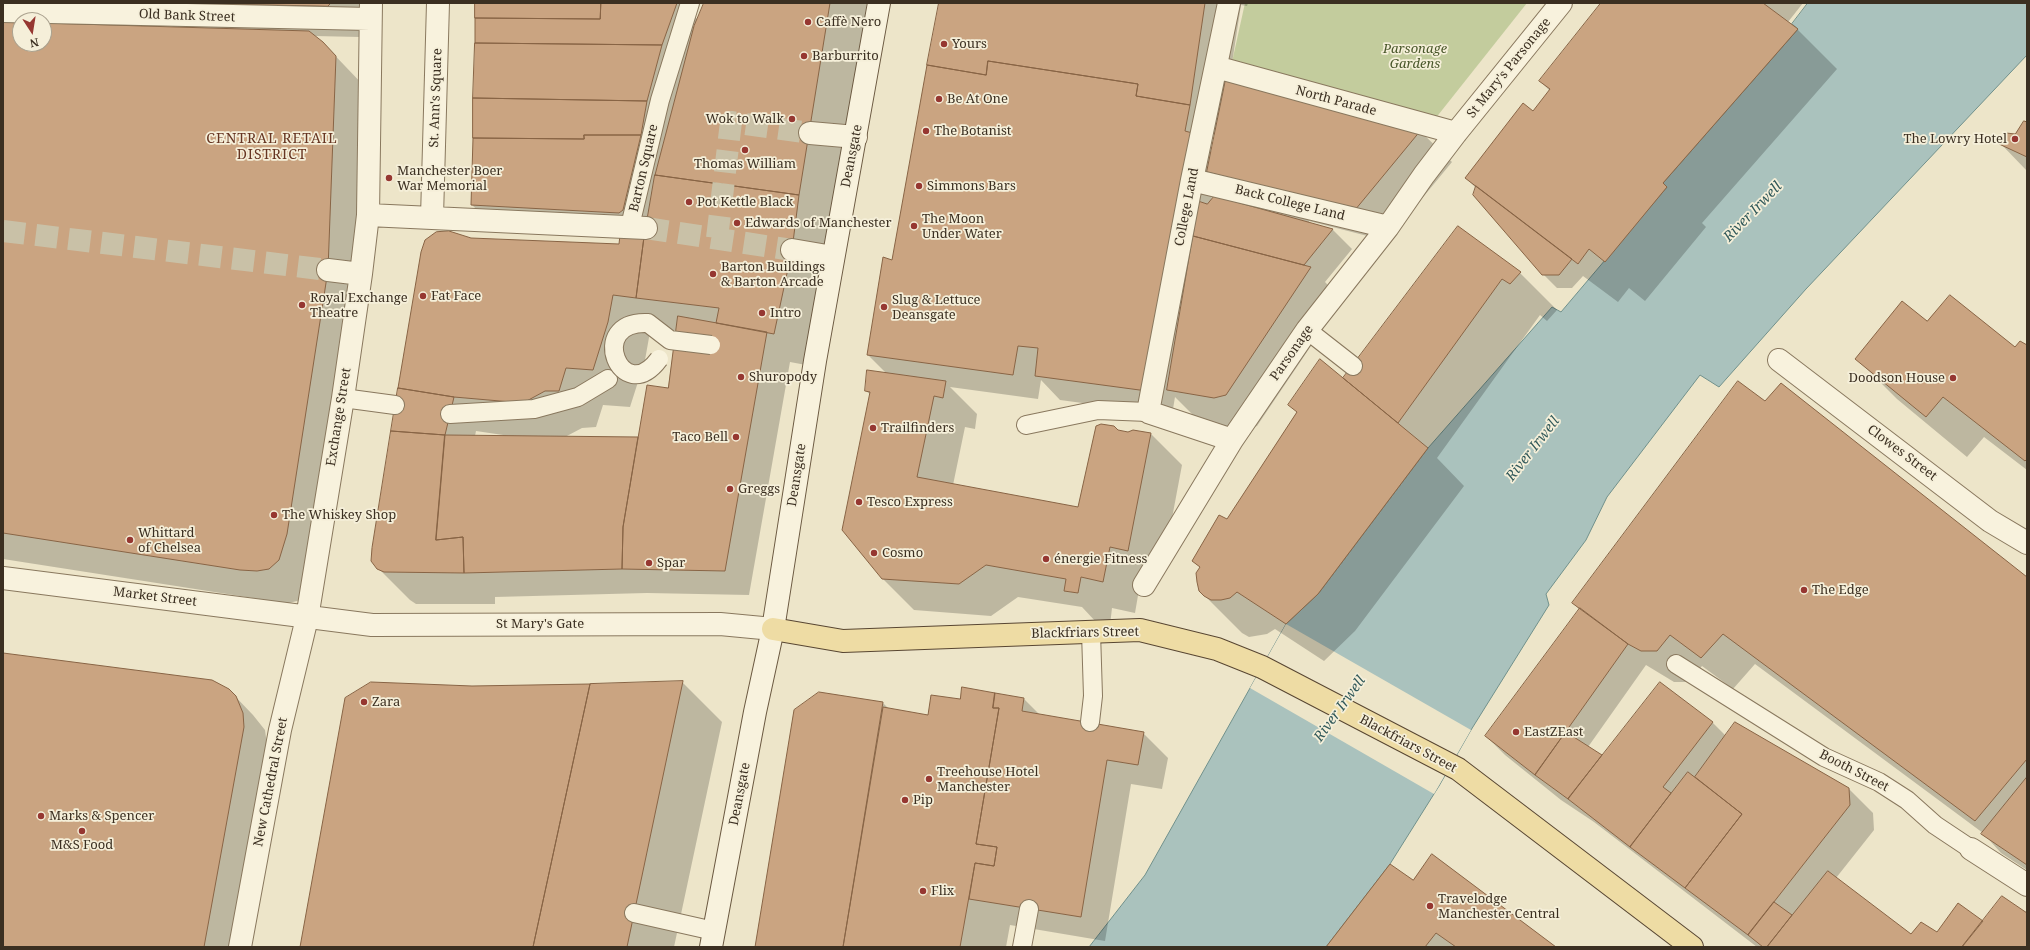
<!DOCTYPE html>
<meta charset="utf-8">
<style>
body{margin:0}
#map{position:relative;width:2030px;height:950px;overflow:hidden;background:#ede5c9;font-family:"Noto Serif",serif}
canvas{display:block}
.frame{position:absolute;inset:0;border:4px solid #3b2f21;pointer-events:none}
.north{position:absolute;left:12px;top:12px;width:40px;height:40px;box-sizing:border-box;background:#f5efd9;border:1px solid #aba28f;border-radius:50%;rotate:168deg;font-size:11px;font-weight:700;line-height:16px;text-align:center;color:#3b2f21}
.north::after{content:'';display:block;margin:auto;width:14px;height:18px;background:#963731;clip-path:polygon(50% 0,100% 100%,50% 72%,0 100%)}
</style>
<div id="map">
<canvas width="2030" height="950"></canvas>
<div class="frame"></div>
<div class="north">N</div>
</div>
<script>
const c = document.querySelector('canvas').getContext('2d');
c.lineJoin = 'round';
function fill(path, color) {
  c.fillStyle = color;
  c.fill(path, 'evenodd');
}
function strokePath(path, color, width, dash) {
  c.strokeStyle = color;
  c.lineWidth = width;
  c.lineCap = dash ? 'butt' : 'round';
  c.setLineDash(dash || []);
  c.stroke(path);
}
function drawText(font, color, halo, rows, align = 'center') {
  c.font = font + ' "Noto Serif",serif';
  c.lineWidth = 3.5;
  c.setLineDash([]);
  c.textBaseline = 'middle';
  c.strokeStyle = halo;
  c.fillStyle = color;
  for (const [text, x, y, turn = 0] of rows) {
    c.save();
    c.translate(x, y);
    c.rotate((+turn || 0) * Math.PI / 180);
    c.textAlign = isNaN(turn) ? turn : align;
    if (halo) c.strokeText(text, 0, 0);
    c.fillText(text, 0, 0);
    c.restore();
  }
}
const green = new Path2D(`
 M1245,3H1527L1435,119L1232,62Z`);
const water = new Path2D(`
 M1808,3H2027V55L1806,289L1719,387L1700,375L1607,497L1586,540L1546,594L1549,605L1471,730L1439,786L1390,864L1326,947H1089L1145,875L1286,624L1318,594L1428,448L1552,307L1561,312L1667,187L1663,183L1798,29L1792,24Z`);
const pier = new Path2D(`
 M1286,624L1471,730L1434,794L1250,688Z`);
const shadow = new Path2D(`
 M7,3H144L143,23L139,27L174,28L148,3H369L360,37L314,36L323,43L367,89L359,303L301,600L289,603L272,601L3,559V23L20,24V44H44V20Z
 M476,3H681L698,20L705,3H867L823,282L806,365L790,362L749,595L647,593L495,597V604H416L410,600L378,568L471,239L620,245L621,236L497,229L472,205ZM674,330H677L668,390L639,438L565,437L582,428L596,427L603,405L630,407L645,360L650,332L673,335ZM476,431L503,435V436H475Z
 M940,3H1248L1247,6L1241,5L1230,76L1420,131L1452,162L1387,241L1309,221V223L1333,230L1352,249L1325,282L1342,300L1257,426L1246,430L1199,421L1175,397L1172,415L1060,400L1041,380L1038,399L950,387L977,414L975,429L965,427L953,485L1079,508L1118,431L1129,434L1150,433L1182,465L1160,582L1141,578L1135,613L1112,608L1110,625L1096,622L1082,607L1018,597L991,616L914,610L882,578L871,395L866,391L887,374L868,355L893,261ZM1213,134L1216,135L1212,152L1210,149ZM1216,179L1241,204L1211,201Z
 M1602,3H1803L1788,22L1798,30L1837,69L1702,223L1706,227L1645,301L1629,288L1618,302L1583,276L1572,288H1557L1543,274L1476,188L1466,178L1533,112L1550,91L1540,81Z
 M2027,123V171L2001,144L2015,135Z
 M1458,228L1520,273L1557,310L1547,321L1540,315L1437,458L1464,486L1355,631L1324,661L1275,629L1267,634L1249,637L1242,633L1204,595L1201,568L1193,561L1227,520L1297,412L1289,404L1344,379Z
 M1927,323L2015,348L2027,346V470L1984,437L1967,457L1897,399L1857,359Z
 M1782,384L2027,578V870L2001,853L1983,833L1755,664L1733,689L1702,666L1689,682H1674L1646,665L1588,747L1602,757L1712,722L1726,736L1848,788L1873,813L1874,830L1836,878L1911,936L1938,934L1982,922L2027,914V947H1757L1594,822L1561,800L1505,755L1486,736L1580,610L1573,603L1766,403Z
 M3,654L229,690L253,715L265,730L268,752L234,947H3Z
 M682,682L722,722L674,947H301L472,687Z
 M963,689L1024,699L1040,715L1143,733L1168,758L1162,789L1131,784L1105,941L1010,925L1006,947H756L819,693L883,703L889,709L929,716L961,700Z
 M1413,882L1554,947H1328Z`);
const building = new Path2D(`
 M180,3H331L328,6Z
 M475,3H601L600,19L475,18Z
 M601,3H677L662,45L475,43V18L600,19Z
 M704,3H830L799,195L655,175L694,26Z
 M939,3H1205L1190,105L1136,96L1138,84L988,61L986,75L927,65Z
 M1601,3H1763L1798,29L1663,183L1667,187L1605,262L1589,249L1578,264L1465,178L1523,103L1533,111L1550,89L1539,81Z
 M3,22L20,23V44H44V23L309,31L323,42L336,56L328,270L287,534L279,560L269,569L257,571L240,570L3,533Z
 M475,43L662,45L647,101L473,98Z
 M988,61L1138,84L1136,96L1190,105L1185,131L1196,134L1147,391L1035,376L1038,348L1018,346L1013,375L867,355L883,257L892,260L927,65L986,75Z
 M1227,74L1421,130L1355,210L1207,172Z
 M473,98L647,101L641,135H584V139L473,138Z
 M2024,121L2027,122V157L1999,144L2006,133L2015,134Z
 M584,135H641L623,210L619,213L471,205L473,138L584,139Z
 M655,175L799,195L792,250L774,334L716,323L719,308L636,298L644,237Z
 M1476,186L1572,259L1559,275H1542L1473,195Z
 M1217,193L1222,198L1333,229L1304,265L1193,236L1198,201L1207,204Z
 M1458,226L1521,272L1510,284L1502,279L1398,423L1343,378Z
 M449,231L471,238L619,244L620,235L644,237L636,298L613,295L608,322L593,370L566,368L559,391H545L523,403L454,397L398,388L421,252L425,240L436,232Z
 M1193,236L1311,267L1226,395L1214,398L1167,390Z
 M1950,295L2015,347L2020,341L2027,345V459L2025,461L1943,397L1926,417L1855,359L1902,301L1927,321Z
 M678,316L767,332L725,571L622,569L623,527L647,385L668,388Z
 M1320,359L1428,448L1318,594L1286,624L1237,592L1230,598L1221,600H1211L1204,596L1199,591L1197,582L1196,573L1200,567L1192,561L1219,515L1227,519L1297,412L1288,405Z
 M867,370L946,381L943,398L934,396L917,477L1078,507L1096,426L1101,424L1114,426L1118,430L1128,432L1133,430L1151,433L1128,551L1110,547L1103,582L1081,577L1078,593L1064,591L1066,579L986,565L959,584L882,579L842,530L870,392L865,391Z
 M1738,381L1765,401L1781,383L2027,577V759L1975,821L1723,634L1701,658L1670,635L1657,651H1641L1628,644L1572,603Z
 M398,388L454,397L445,435L391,431Z
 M391,431L445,435L436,540L463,537L464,573L384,572L377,569L371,561L372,548Z
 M445,435L638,437L623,527L622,569L464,573L463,537L436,540Z
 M1580,608L1628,644L1535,775L1485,736Z
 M3,653L212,680L229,689L236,696L243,713L244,727L204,947H3Z
 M683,681L627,947H533L590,684Z
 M371,682L472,686L590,684L533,947H535H300L345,698Z
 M1660,682L1713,722L1663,787L1671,793L1630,847L1568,799Z
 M962,687L995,693L993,708H999L976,844L997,847L994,866L975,863L960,947H843L883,707L928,715L931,695L960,699Z
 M819,692L883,702L843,947H755L794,710Z
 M995,693L1024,698L1022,711L1144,732L1138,765L1107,760L1081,917L969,899L975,863L994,866L997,847L976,844L999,708H993Z
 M1735,722L1849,788L1850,805L1748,935L1685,888L1742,814L1695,777Z
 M1566,732L1602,755L1568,799L1535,775Z
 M1688,772L1742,814L1685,888L1630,847Z
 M2027,777V865L1981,834Z
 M1432,854L1556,947H1456L1436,933L1425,947H1326L1390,864L1413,880Z
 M1828,871L1911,934L1921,922L1937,932L1958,903L1983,921L1962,947H1767Z
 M2002,896L2027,913V947H1962Z
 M1774,902L1792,915L1767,947H1763L1748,935Z`);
const streetTunnel = new Path2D(`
 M646,228L792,250
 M3,231L328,270
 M717,238L731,122L810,133`);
const lane = new Path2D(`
 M630,226L660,100L690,3
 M1307,330L1353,366
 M343,398L395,405
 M450,414L534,409L578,397L608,379
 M1026,425L1098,410L1148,412
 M1676,664L1824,757L1879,782L1907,800L1935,825L1971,849
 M1090,722L1093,696L1091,632
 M634,913L714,931
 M1022,947L1029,909`);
const street = new Path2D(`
 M1229,3L1192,180L1148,412L1232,440
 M3,11L370,19
 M1216,67L1456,133
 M810,133L856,137
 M1192,180L1388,227
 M368,215L646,228
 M432,217L438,3
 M792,250L833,257
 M328,270L361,274
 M1779,360L1990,521L2027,543
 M3,578L372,625L720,624L773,629
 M1144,585L1232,440L1307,330L1388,227L1424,175L1456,133L1561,3
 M1971,849L2027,885
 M240,947L280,730L307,618L343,398L361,274L368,215L371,3`);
const secondary = new Path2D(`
 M711,947L755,712L773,629L815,361L879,3`);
const primary = new Path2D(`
 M773,629L843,641L1140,630L1217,649L1262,667L1458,769L1692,947`);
const laneBridge = new Path2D(`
 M659,359C622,409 585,320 648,323L670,340L711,345`);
const markers = [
 [808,22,4,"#963731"],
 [944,44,4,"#963731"],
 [804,56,4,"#963731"],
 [939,99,4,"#963731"],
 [792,119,4,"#963731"],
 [926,131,4,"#963731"],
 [2015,139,4,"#963731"],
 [745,150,4,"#963731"],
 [389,178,4,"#963731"],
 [919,186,4,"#963731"],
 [689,202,4,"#963731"],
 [737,223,4,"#963731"],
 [914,226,4,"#963731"],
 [713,274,4,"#963731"],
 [423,296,4,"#963731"],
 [302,305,4,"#963731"],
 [884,307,4,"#963731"],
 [762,313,4,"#963731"],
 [741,377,4,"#963731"],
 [1953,378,4,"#963731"],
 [873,428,4,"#963731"],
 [736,437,4,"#963731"],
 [730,489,4,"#963731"],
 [859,502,4,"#963731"],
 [274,515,4,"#963731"],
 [130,540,4,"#963731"],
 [874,553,4,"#963731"],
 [1046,559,4,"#963731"],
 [649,563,4,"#963731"],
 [1804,590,4,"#963731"],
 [364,702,4,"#963731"],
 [1516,732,4,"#963731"],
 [929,779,4,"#963731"],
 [905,800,4,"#963731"],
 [41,816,4,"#963731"],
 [82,831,4,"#963731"],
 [923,891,4,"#963731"],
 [1430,906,4,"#963731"]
];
const streetNames = [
 ["Old Bank Street",187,16,2],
 ["St Mary's Parsonage",1509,68,-51],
 ["St. Ann's Square",436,98,-88],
 ["North Parade",1336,101,15],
 ["Deansgate",852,156,-79],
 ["Barton Square",644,168,-77],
 ["Back College Land",1290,203,14],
 ["College Land",1187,207,-79],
 ["Parsonage",1292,353,-55],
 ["Exchange Street",339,417,-81],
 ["Clowes Street",1902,453,37],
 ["Deansgate",797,475,-81],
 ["Market Street",155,597,7],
 ["St Mary's Gate",540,624],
 ["Blackfriars Street",1085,633,-1],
 ["Blackfriars Street",1408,744,28],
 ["Booth Street",1854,771,27],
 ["New Cathedral Street",271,782,-79],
 ["Deansgate",740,794,-79]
];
const poiNames = [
 ["Caffè Nero",816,22],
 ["Yours",952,44],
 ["Barburrito",812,56],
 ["Be At One",947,99],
 ["Wok to Walk",784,119,"right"],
 ["The Botanist",934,131],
 ["The Lowry Hotel",2007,139,"right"],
 ["Thomas William",745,164,"center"],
 ["Manchester Boer",397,171],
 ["War Memorial",397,186],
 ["Simmons Bars",927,186],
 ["Pot Kettle Black",697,202],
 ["The Moon",922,219],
 ["Under Water",922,234],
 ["Edwards of Manchester",745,223],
 ["Barton Buildings",721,267],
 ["& Barton Arcade",721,282],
 ["Fat Face",431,296],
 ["Royal Exchange",310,298],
 ["Theatre",310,313],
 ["Slug & Lettuce",892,300],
 ["Deansgate",892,315],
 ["Intro",770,313],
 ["Shuropody",749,377],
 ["Doodson House",1945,378,"right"],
 ["Trailfinders",881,428],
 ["Taco Bell",728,437,"right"],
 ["Greggs",738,489],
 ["Tesco Express",867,502],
 ["The Whiskey Shop",282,515],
 ["Whittard",138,533],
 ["of Chelsea",138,548],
 ["Cosmo",882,553],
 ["énergie Fitness",1054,559],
 ["Spar",657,563],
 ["The Edge",1812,590],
 ["Zara",372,702],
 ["EastZEast",1524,732],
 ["Treehouse Hotel",937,772],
 ["Manchester",937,787],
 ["Pip",913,800],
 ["Marks & Spencer",49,816],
 ["M&S Food",82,845,"center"],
 ["Flix",931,891],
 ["Travelodge",1438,899],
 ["Manchester Central",1438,914]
];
const parkNames = [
 ["Parsonage",1415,49],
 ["Gardens",1415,64]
];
const neighbourhoodNames = [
 ["CENTRAL RETAIL",272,139],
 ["DISTRICT",272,155]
];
const waterNames = [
 ["River Irwell",1753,212,-46],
 ["River Irwell",1533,449,-52],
 ["River Irwell",1340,709,-54]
];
fill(green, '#c3cc9d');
fill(water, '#aac2bd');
strokePath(water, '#70908b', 1);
fill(pier, '#ede5c9');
fill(shadow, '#0003');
fill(building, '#caa481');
strokePath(building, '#886445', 1);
strokePath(streetTunnel, '#c9c1a7', 22, [22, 11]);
strokePath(lane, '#89785e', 20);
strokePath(street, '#89785e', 24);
strokePath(secondary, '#6b5941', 24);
strokePath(primary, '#584632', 24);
strokePath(lane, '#f8f2dd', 18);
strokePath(street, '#f8f2dd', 22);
strokePath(secondary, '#f8f2dd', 22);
strokePath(primary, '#eedca4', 22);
strokePath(laneBridge, '#89785e', 20, []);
strokePath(laneBridge, '#f8f2dd', 18);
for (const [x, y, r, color] of markers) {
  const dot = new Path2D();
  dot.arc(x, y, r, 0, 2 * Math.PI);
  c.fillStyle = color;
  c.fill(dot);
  strokePath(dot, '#f5efd9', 1.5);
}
drawText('13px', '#3b2f21', '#f5efd9', streetNames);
drawText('13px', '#3b2f21', '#f5efd9', poiNames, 'left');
drawText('italic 13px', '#485629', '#f5efd9', parkNames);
c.letterSpacing = '1px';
drawText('14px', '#663522', '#f5efd9', neighbourhoodNames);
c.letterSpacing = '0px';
drawText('italic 14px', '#31595a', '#f5efd9', waterNames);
</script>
